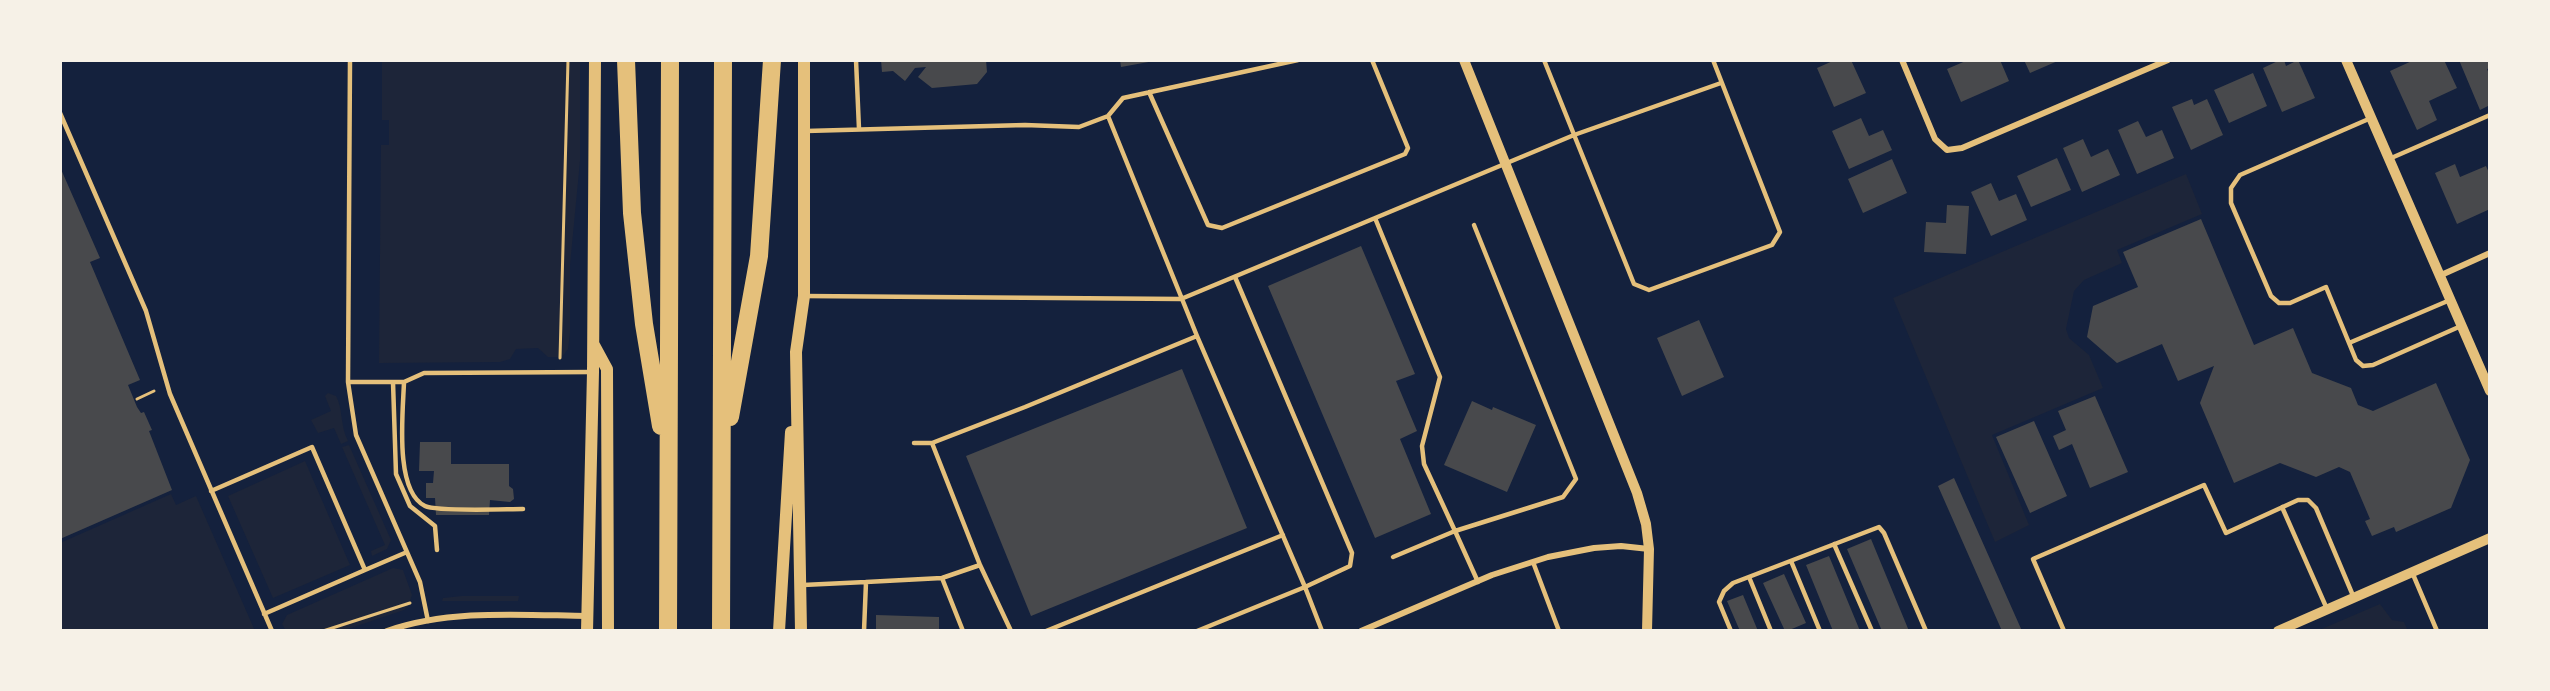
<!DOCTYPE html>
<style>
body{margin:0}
#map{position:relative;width:2550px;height:691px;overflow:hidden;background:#14213d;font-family:Barlow,sans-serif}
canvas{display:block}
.frame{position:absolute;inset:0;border:62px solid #f6f1e7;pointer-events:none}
</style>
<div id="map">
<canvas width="2550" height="691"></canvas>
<div class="frame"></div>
</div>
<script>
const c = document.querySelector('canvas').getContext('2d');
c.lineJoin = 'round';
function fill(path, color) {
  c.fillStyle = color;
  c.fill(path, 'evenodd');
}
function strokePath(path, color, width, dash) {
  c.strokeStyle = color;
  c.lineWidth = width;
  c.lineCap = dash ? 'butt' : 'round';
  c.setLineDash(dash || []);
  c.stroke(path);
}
const green = new Path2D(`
 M382,60H580V161L570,265V333L568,349L562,357H548L538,348L516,349L510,359L500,362L379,363L381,145H389V120H382Z
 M2186,174L2202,214L2117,250L2122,263L2084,280L2074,291L2066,329L2069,338L2089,355L2103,388L1992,435L2029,525L1995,542L1893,298Z
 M328,393L336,396C343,408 340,426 348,441L341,444L334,428L318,433L311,420L331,411L325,396Z
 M349,445L391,540L387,549L372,556L371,551L385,545L342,447Z
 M305,461L350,565L273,598L228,496Z
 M171,494L176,505L196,496L255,631H60V543Z
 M393,568L403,570L412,595L408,606L404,610L342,631H286L282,624L287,615Z
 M462,596H519L518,601H442L443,598Z
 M2380,604L2392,620L2404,622L2408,631H2317Z`);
const building = new Path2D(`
 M881,60H986L987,72L977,84L932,88L918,77L926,67L915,68L905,81L893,71L882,72Z
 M1120,60H1154V61L1121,67Z
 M1835,60H1851L1866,93L1834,107L1817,68Z
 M1968,60H2000L2009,81L1961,102L1947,69Z
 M2024,60H2060L2030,73Z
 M2280,60H2284L2286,66L2298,60L2315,98L2282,112L2263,68Z
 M2414,60H2444L2457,88L2429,101L2437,120L2417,130L2390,71Z
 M2459,60H2490V68L2487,69L2490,76V105L2480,110Z
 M2253,73L2267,106L2229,123L2214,90Z
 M2192,99L2194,105L2207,99L2223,135L2191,150L2172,107Z
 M1861,118L1869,136L1883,130L1892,150L1849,169L1832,131Z
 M2138,121L2146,137L2162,130L2174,158L2137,174L2118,130Z
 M2083,139L2091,157L2108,149L2120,175L2082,192L2063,148Z
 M2057,158L2071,190L2031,207L2017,176Z
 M1892,159L1907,193L1863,213L1848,179Z
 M2455,164L2460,177L2486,166L2490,175V209L2457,224L2435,173Z
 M60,167L100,258L90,262L140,380L128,385L137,407L141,413L144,412L152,430L149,431L172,490L60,539Z
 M1991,183L1999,201L2016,194L2027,220L1991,236L1971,192Z
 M1947,205L1969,206L1966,254L1924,252L1926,222L1946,223Z
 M2201,219L2254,345L2293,328L2312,373L2351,388L2358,405L2373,411L2436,383L2470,460L2451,508L2396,532L2394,527L2372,536L2365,521L2370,519L2350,472L2339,467L2316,477L2280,463L2234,483L2200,403L2214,366L2178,381L2162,344L2117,363L2087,337L2093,306L2138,287L2123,252Z
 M1361,246L1415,374L1396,381L1417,431L1400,439L1431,514L1375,538L1268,286Z
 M1699,320L1724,377L1682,396L1657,338Z
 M1182,369L1247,528L1031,616L966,456Z
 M2095,396L2128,472L2090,488L2072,444L2059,450L2053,436L2066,430L2058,411Z
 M1472,401L1492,410L1493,407L1536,425L1507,492L1444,465Z
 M2034,421L2067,496L2030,513L1996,437Z
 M420,442H451V464H509V486L513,489L514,499L510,502L490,500L489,515H436L435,498H426V483H433L434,471H419Z
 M1954,478L2022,631H2002L1938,486Z
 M1871,539L1909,631H1882L1847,549Z
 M1829,556L1860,631H1833L1806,565Z
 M1784,574L1806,623L1787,631H1785L1763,583Z
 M1743,595L1758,631H1740L1727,601Z
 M876,615L939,617V631H876Z`);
const path = new Path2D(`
 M560,358L568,60
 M137,399L154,391
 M323,631L410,603`);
const service = new Path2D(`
 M350,60L348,382L356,435L420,582L428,621
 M856,60L859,129
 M1544,60L1634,284L1649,290L1772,245L1780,232L1713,60
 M1149,92L1208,225L1222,228L1405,154L1408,148L1372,60
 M60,113L146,311L170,394L272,631
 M1108,116L1197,336L1305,587L1197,631
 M2371,118L2240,175L2231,188V203L2271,296L2279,303H2290L2326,287L2356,360L2363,366L2373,365L2461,326
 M806,131L1025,125L1079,127L1108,116L1123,98L1298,60
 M2389,159L2490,115
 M1375,218L1440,377L1422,446L1424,464L1455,531L1563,497L1576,479L1474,225
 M1235,277L1352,553L1350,566L1305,587L1322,631
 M804,296L1181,299L1574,135L1721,83
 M2349,343L2450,300
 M348,382H404L424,373L593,372
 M393,382L396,474L410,506L435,526L437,550
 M404,382C403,412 394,491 425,506C437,512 505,509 523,509
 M914,443H932
 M211,491L312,447L365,570L407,552
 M2282,507L2327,609
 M1834,544L1872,631
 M1393,557L1455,531L1478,582
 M1791,561L1820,631
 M1533,562L1559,631
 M2412,572L2437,631
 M1749,577L1771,631
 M942,578L963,631
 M803,585L866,582
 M264,614L365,570
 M864,631L866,582L942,578L980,565
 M1011,631L980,565L932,443L1025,407L1197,336
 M1046,631L1283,535
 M1731,631L1719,602L1724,591L1733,583L1879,527L1884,533L1926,631
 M2064,631L2033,559L2204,485L2226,533L2298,500H2308L2316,508L2354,598`);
const minor = new Path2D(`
 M1902,60L1935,139L1947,150L1962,148L2168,60
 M2439,276L2490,253
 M387,631C450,609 521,615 587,616
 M1361,631L1492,575L1548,557L1594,548L1621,546L1649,549`);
const tertiary = new Path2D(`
 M1464,60L1637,493L1646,524L1649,549L1647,631
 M2346,60L2490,391
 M2278,631L2490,538`);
const secondary = new Path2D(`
 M594,345L607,369L608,631
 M587,631L593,372L595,60
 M779,631L791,432
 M801,631L796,352L804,296V60`);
const motorway = new Path2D(`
 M626,60L632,213L644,324L661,426
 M730,417L759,256L772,60
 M668,631L670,60
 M721,631L723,60`);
fill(green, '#1d2539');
fill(building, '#48494c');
strokePath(path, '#e5c07b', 3);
strokePath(service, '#e5c07b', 4.5);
strokePath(minor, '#e5c07b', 6);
strokePath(tertiary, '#e5c07b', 10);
strokePath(secondary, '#e5c07b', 12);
strokePath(motorway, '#e5c07b', 18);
</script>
